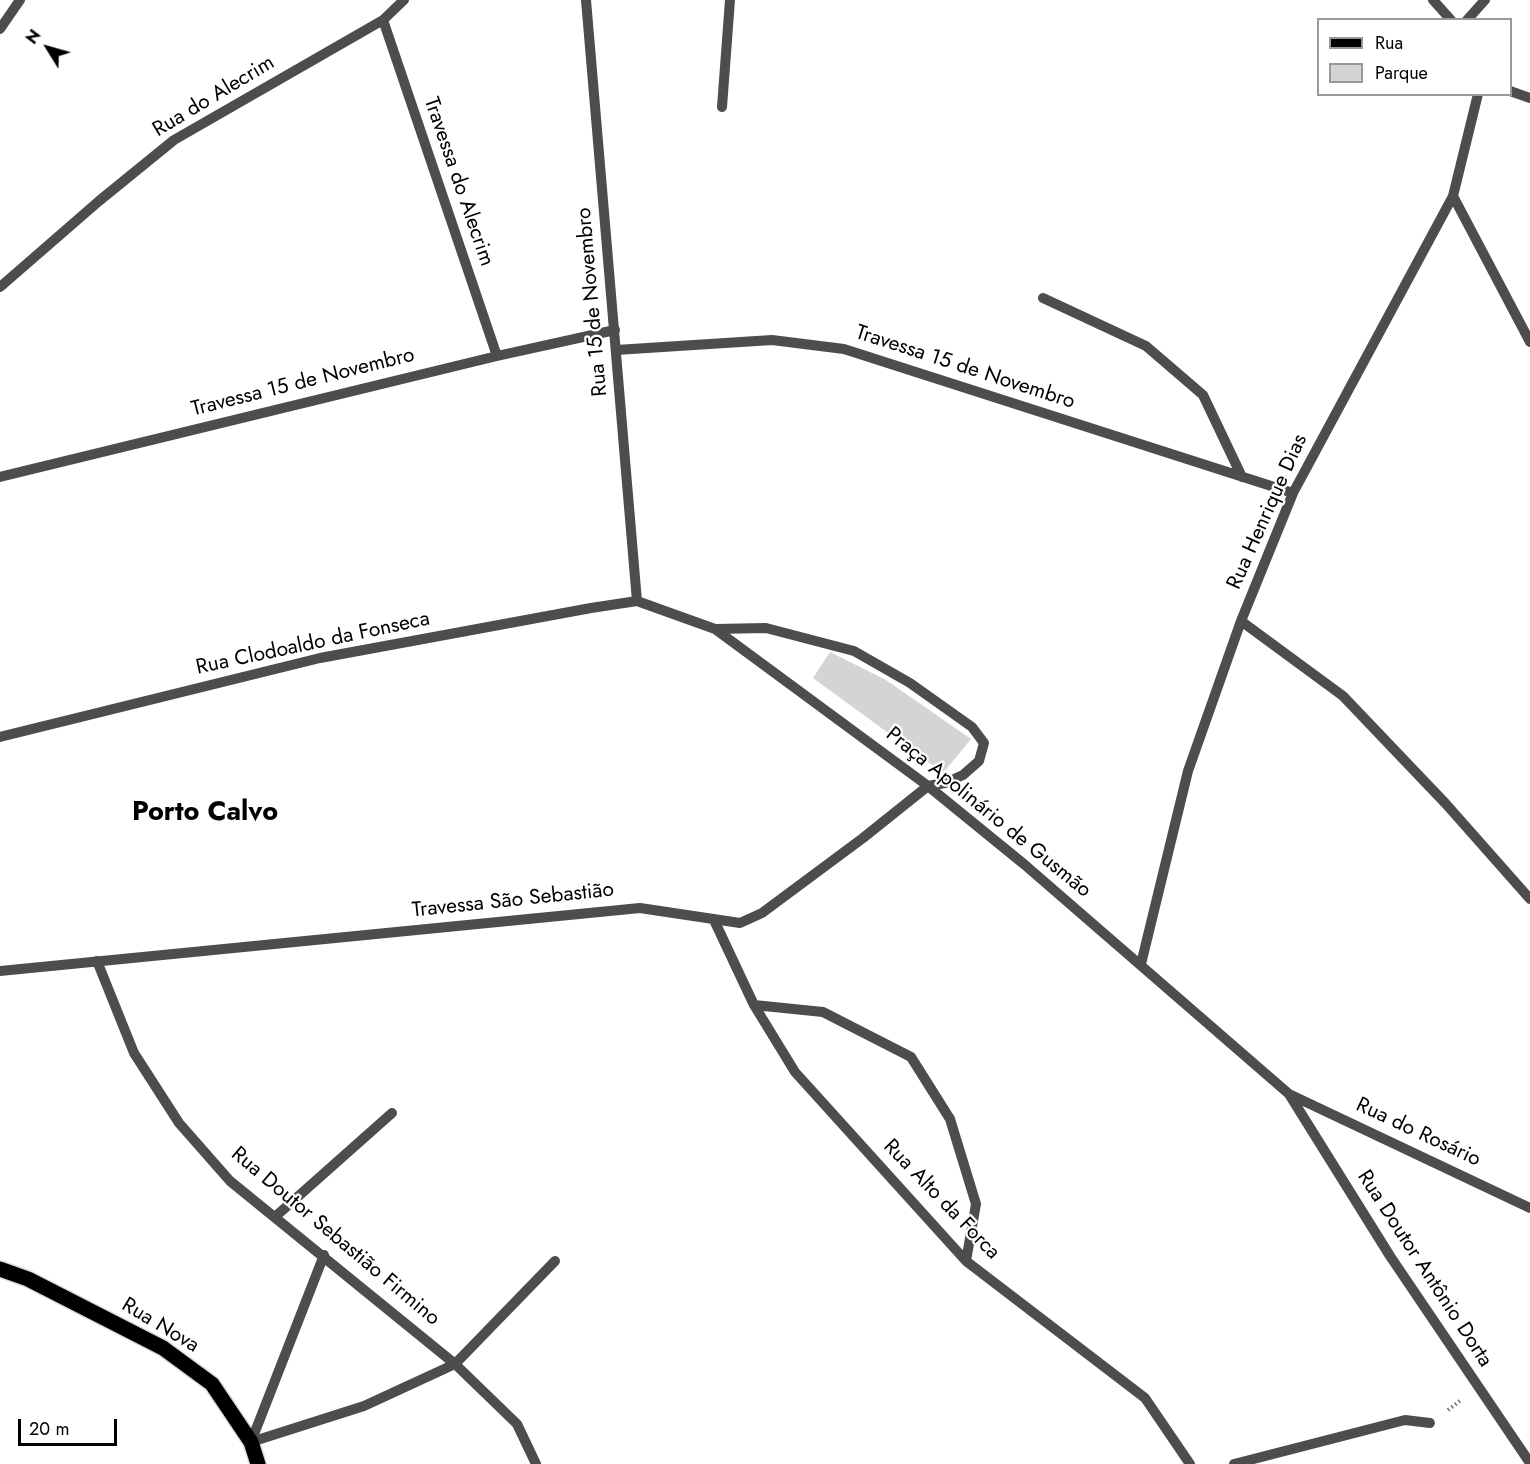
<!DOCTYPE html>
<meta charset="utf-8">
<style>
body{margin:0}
#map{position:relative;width:1530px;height:1464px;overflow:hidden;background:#fff;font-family:Jost,sans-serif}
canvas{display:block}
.legend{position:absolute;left:1317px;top:18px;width:195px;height:78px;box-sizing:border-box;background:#fff;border:2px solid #999;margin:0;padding:8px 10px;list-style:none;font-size:18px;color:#000}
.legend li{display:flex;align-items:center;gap:12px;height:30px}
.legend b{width:30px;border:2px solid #999}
.north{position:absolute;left:18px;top:18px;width:60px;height:60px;-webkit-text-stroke:4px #fff;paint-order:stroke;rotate:307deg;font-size:16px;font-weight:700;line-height:24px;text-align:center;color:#000}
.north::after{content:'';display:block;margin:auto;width:21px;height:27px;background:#000;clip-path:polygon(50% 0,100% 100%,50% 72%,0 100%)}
.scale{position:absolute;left:18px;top:1419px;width:99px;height:27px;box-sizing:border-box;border:3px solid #000;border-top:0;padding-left:8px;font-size:18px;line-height:21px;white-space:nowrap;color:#000;-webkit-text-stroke:4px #fff;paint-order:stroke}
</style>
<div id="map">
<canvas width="1530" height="1464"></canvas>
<ul class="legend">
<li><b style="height:8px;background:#000"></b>Rua</li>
<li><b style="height:16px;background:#d4d4d4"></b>Parque</li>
</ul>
<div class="north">N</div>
<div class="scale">20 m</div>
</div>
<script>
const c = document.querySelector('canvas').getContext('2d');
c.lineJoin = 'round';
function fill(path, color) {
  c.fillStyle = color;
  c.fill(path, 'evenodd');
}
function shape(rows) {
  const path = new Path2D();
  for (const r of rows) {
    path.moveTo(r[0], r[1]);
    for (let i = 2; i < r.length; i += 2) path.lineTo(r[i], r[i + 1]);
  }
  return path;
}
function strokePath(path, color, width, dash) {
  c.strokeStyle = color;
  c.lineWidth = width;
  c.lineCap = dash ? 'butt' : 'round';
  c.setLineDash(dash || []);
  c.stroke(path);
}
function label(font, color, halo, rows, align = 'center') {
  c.font = font + ' Jost,sans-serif';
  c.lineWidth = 4.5;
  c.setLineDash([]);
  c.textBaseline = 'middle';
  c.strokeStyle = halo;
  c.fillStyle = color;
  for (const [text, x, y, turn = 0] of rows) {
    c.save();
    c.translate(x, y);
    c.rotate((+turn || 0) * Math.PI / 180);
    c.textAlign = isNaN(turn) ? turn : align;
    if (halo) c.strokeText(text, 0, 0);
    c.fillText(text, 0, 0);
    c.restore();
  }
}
fill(shape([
 [830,652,886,680,971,739,943,773,813,678]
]), '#d4d4d4');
const major = shape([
 [0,1269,28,1279,163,1348,212,1384,251,1442,258,1464]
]);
strokePath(major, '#dbdbdb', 18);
strokePath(shape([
 [1448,1410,1461,1400]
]), '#6f6f6f', 4, [1.5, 3]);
strokePath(shape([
 [586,0,637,601],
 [1433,0,1451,20],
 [383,20,497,356],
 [1467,20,1485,0],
 [0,29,20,0],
 [1510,91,1530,98],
 [722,107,730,0],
 [1453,196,1530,342],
 [0,287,99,201,174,140,383,20,404,0],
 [1043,298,1146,346,1203,395,1242,477],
 [616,350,772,340,844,349,1293,493],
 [0,477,497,356,615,330],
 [1241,621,1343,696,1446,804,1530,899],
 [0,737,320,658,591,608,637,601,715,629,928,786,1025,865,1289,1094,1530,1208],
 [714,920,754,1005,795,1072,966,1261,1145,1398,1190,1464],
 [97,961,134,1053,179,1123,230,1181,455,1364,517,1424,536,1464],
 [1141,964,1188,771,1241,621,1293,493,1453,196,1478,94],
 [0,971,640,908,740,923,762,913,863,838,928,786,945,783,963,775,979,761,984,743,972,727,910,683,854,651,766,628,715,629],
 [754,1005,823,1012,911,1057,950,1119,976,1204,966,1261],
 [1289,1094,1390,1256,1530,1463],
 [276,1216,392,1113],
 [251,1442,364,1406,455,1364,555,1261],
 [251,1442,324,1255],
 [1234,1464,1405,1420,1430,1423]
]), '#4d4d4d', 10);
strokePath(major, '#000', 15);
label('21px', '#000', '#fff', [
 ["Rua do Alecrim",214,97,-31],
 ["Travessa do Alecrim",458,182,71],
 ["Rua 15 de Novembro",593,302,-95],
 ["Travessa 15 de Novembro",965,368,18],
 ["Travessa 15 de Novembro",303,383,-14],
 ["Rua Henrique Dias",1268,512,-66],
 ["Rua Clodoaldo da Fonseca",313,644,-12],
 ["Praça Apolinário de Gusmão",988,813,39],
 ["Travessa São Sebastião",513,901,-6],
 ["Rua do Rosário",1418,1133,25],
 ["Rua Alto da Forca",941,1200,46],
 ["Rua Doutor Sebastião Firmino",335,1237,40],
 ["Rua Doutor Antônio Dorta",1424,1269,57],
 ["Rua Nova",160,1326,31]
]);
label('bold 27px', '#000', '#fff', [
 ["Porto Calvo",205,813]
]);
</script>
